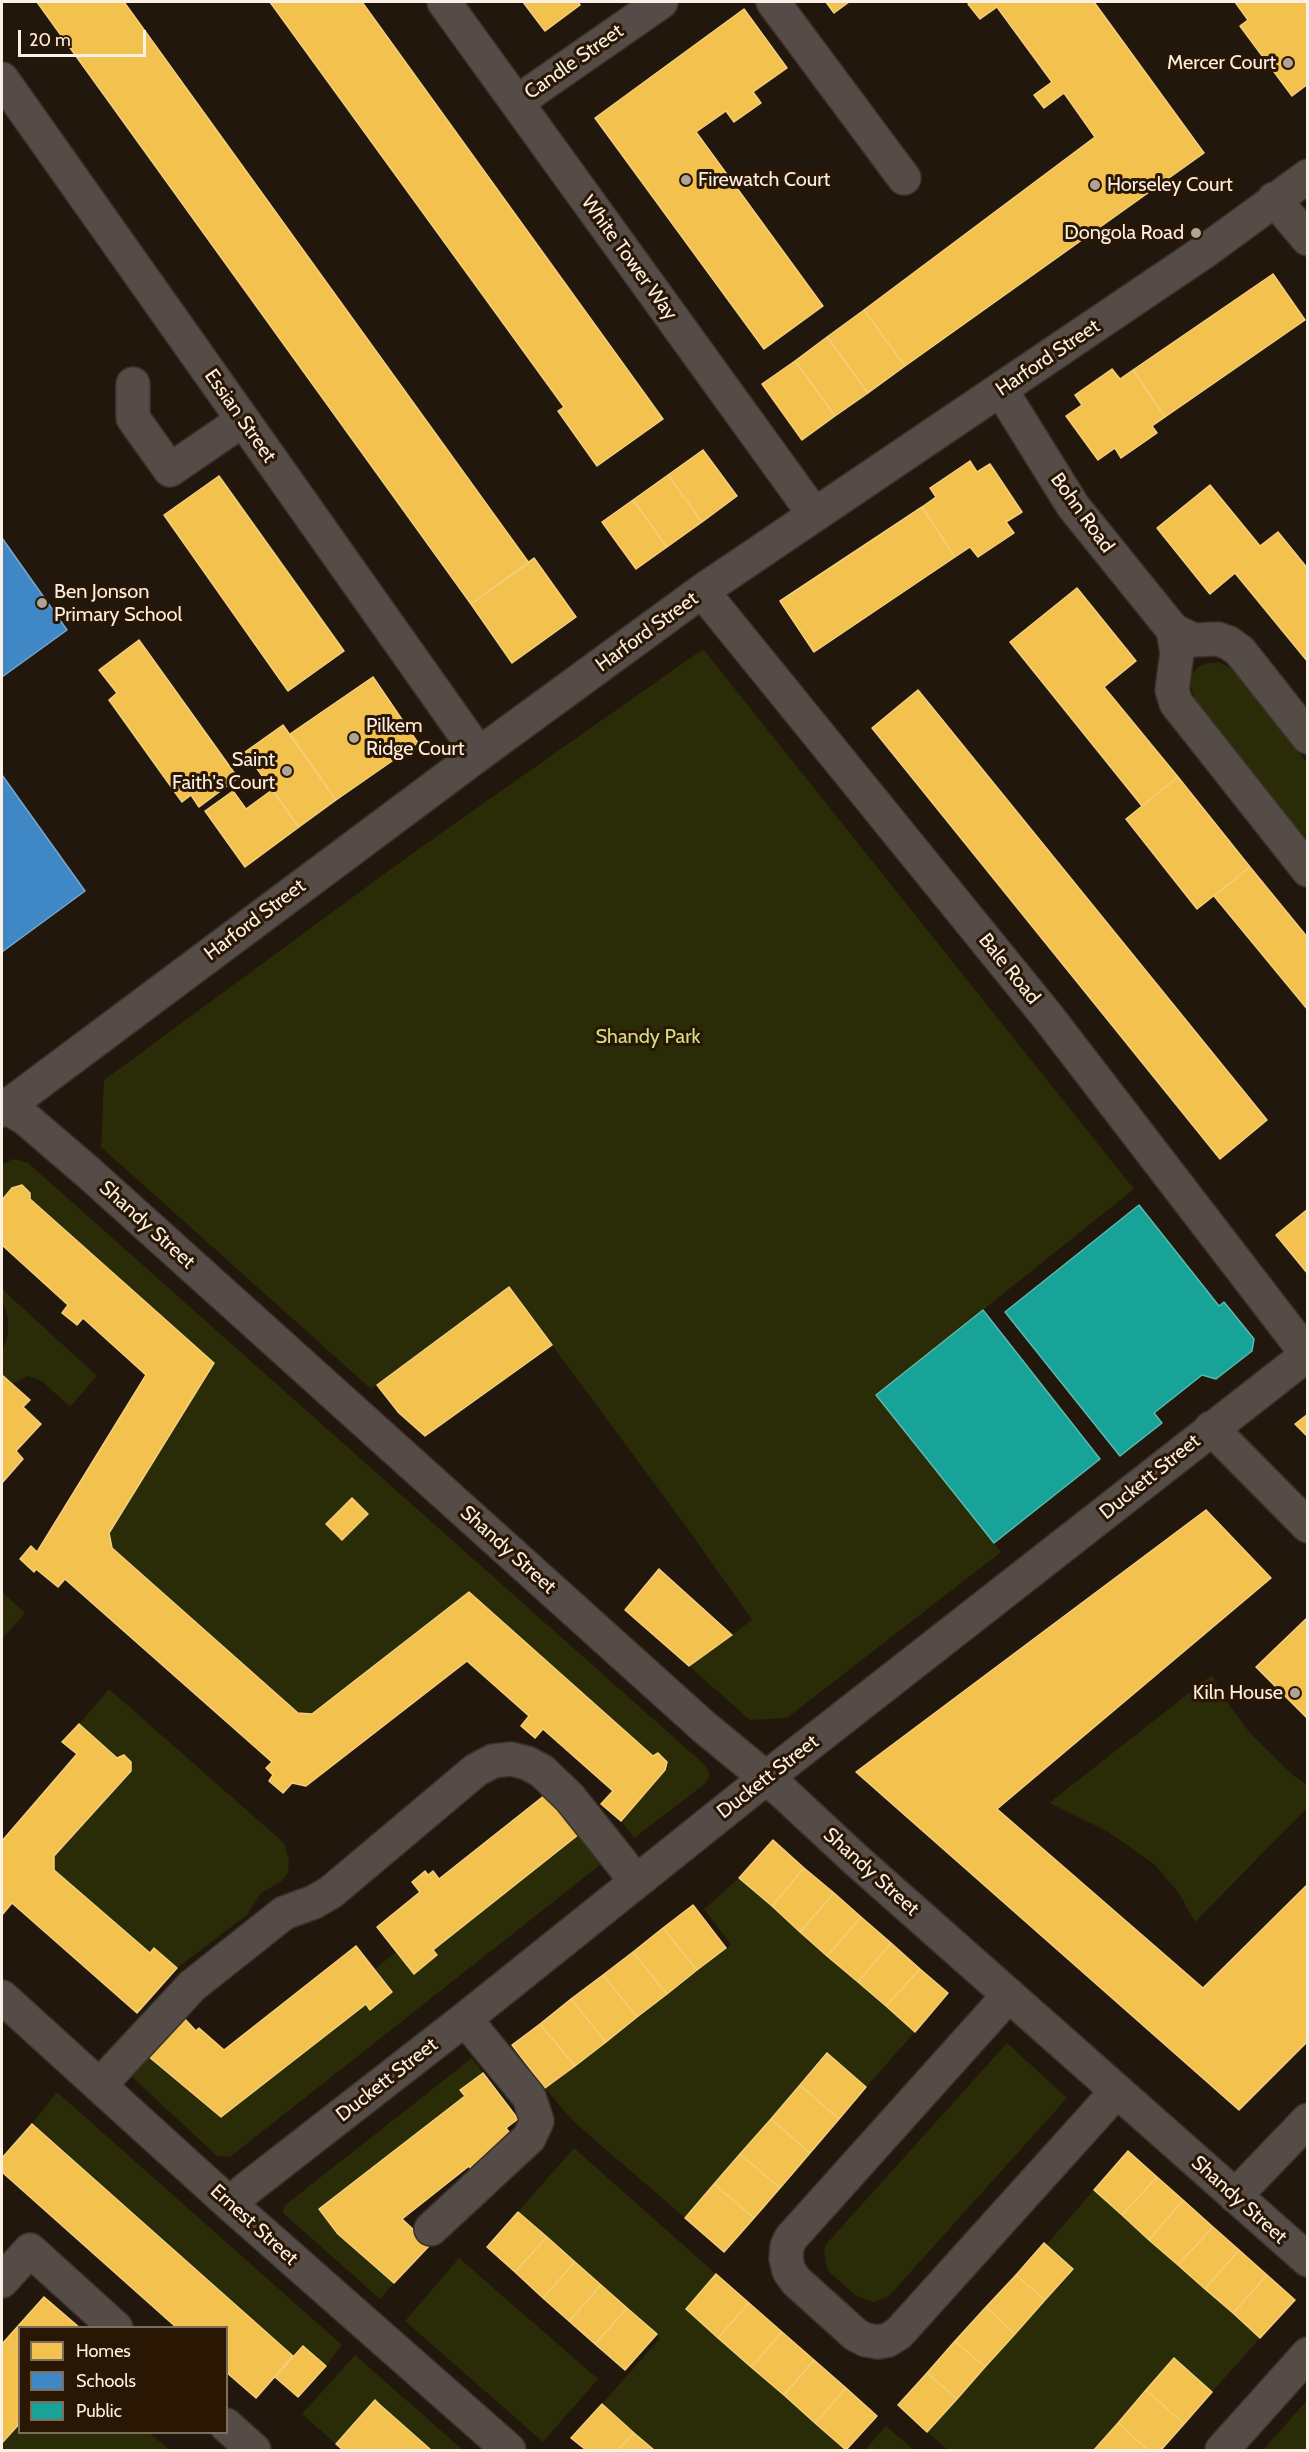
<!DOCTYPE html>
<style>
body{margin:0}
#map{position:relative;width:1309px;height:2452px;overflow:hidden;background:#21170c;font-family:Cabin,sans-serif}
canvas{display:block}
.frame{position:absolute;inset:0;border:3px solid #fcefe3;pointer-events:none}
.legend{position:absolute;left:18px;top:2326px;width:210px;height:108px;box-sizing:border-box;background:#291704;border:2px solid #7d6d5d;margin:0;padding:8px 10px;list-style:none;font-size:18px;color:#fcefe3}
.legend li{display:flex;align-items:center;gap:12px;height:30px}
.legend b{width:30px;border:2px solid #7d6d5d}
.scale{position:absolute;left:18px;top:30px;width:128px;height:27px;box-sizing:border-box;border:3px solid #fcefe3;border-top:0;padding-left:8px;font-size:18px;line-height:21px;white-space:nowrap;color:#fcefe3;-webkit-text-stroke:4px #291704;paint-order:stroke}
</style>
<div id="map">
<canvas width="1309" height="2452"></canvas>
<div class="frame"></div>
<ul class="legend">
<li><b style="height:16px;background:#f2c14e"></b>Homes</li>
<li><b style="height:16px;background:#3f88c5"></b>Schools</li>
<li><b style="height:16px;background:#17a398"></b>Public</li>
</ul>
<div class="scale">20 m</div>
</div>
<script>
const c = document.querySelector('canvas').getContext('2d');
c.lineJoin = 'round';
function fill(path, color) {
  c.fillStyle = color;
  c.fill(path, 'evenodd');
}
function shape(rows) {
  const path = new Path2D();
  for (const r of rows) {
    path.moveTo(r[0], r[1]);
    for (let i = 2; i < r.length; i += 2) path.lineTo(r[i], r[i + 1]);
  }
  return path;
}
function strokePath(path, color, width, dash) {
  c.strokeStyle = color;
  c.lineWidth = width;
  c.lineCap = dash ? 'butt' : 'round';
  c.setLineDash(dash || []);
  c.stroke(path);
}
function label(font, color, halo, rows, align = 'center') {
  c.font = font + ' Cabin,sans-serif';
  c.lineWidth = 6;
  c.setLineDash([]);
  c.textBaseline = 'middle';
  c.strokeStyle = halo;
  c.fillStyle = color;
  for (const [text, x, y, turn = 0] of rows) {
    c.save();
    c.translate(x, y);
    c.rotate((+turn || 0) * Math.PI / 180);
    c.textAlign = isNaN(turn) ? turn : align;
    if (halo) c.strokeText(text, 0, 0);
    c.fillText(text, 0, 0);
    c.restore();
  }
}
fill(shape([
 [703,649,1134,1189,877,1395,1001,1552,787,1718,750,1720,689,1666,752,1620,688,1529,509,1287,371,1389,101,1147,104,1080,410,855],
 [1219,662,1235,671,1307,763,1307,843,1196,701,1189,682,1192,674,1198,667,1208,663],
 [13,1159,27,1162,706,1766,710,1775,706,1783,634,1838,621,1821,664,1770,667,1762,658,1753,653,1756,469,1592,312,1714,298,1713,112,1548,109,1533,214,1363,30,1199,30,1193,22,1185,12,1188,2,1200,2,1165],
 [3,1290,97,1376,70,1407,43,1382,35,1378,28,1376,12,1384,2,1375,2,1351,8,1335,8,1318,2,1298],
 [2,1592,25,1613,2,1639],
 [1212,1675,1224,1698,1250,1733,1294,1776,1307,1785,1307,1808,1195,1922,1178,1892,1154,1864,1107,1831,1049,1803],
 [109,1689,284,1843,289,1860,288,1873,282,1881,261,1893,247,1915,177,1968,154,1948,150,1953,54,1870,54,1856,131,1771,131,1762,124,1755,117,1758,79,1724],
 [578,1835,600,1865,230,2157,217,2156,130,2075,148,2056,221,2117,366,2004,370,2010,392,1992,375,1969,396,1952,414,1973,437,1956,433,1950],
 [739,1878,915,2032,866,2087,827,2054,685,2218,573,2121,545,2088,731,1945,704,1909],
 [1007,2043,1067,2098,889,2296,874,2302,858,2297,829,2272,826,2265,824,2250,828,2242],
 [472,2058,483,2073,461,2089,465,2096,319,2209,338,2234,394,2283,380,2299,283,2213,284,2206],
 [57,2092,342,2345,326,2366,303,2346,293,2356,32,2124],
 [574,2148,716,2274,686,2309,846,2450,654,2450,602,2404,660,2338,518,2212],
 [1094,2190,1260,2338,1212,2392,1174,2358,1094,2450,948,2450,927,2432,1073,2270,1046,2245],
 [459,2258,598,2379,543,2442,405,2321],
 [355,2355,463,2450,431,2450,375,2400,336,2444,302,2414],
 [1307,2400,1307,2450,1263,2450],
 [19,2423,20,2432,149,2433,170,2450,2,2450,2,2443],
 [886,2426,913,2449,915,2450,865,2450]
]), '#292c06');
const homes = shape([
 [37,2,124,2,529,563,471,604,37,2],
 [270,2,362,2,663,419,597,466,558,411,564,407,270,2],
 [523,2,578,2,580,5,545,31,523,2],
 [826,2,849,2,834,13,826,2],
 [971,2,1094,2,1204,153,905,366,864,310,1095,137,1064,93,1044,108,1034,95,1052,82,997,7,980,19,968,4,971,2],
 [1235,2,1308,2,1308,84,1292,96,1240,26,1248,20,1235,2],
 [744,9,787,68,753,92,761,103,734,122,726,111,696,132,823,306,764,349,595,118,744,9],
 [1273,274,1305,320,1165,417,1133,370,1273,274],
 [864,310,905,366,868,393,827,337,864,310],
 [827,337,868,393,835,416,795,361,827,337],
 [795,361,835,416,802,440,762,384,795,361],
 [1112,369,1120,379,1133,370,1165,417,1152,426,1157,433,1121,458,1115,448,1098,460,1066,416,1082,405,1075,395,1112,369],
 [703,450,737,496,702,522,668,475,703,450],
 [970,461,977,472,990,464,1022,512,1006,522,1014,533,978,557,970,547,955,557,922,507,936,497,930,488,970,461],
 [668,475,702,522,667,547,633,500,668,475],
 [219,476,344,651,288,691,164,515,219,476],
 [1210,485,1260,546,1278,532,1308,569,1308,662,1235,573,1210,594,1157,528,1210,485],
 [633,500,667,547,636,569,602,522,633,500],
 [922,507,955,557,814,652,780,601,922,507],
 [534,558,576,617,512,663,471,604,534,558],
 [1077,588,1136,661,1104,687,1178,777,1142,806,1010,642,1077,588],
 [139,640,238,778,199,807,191,795,182,802,109,700,117,693,99,670,139,640],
 [373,677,418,743,336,800,290,734,373,677],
 [918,690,1267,1120,1220,1159,872,728,918,690],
 [283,725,336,800,299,827,245,752,283,725],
 [1178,777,1250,867,1197,909,1126,819,1178,777],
 [272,790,299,827,245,867,205,811,233,791,246,809,272,790],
 [1250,867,1308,938,1308,1010,1214,896,1250,867],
 [22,1185,30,1193,30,1199,214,1363,109,1533,112,1548,298,1713,312,1714,469,1592,653,1756,658,1753,667,1762,665,1770,621,1821,601,1804,613,1791,543,1729,535,1738,521,1726,529,1716,467,1661,306,1786,292,1783,283,1793,269,1781,273,1775,266,1768,272,1762,65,1579,58,1587,36,1569,34,1572,20,1559,31,1546,37,1552,146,1375,83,1318,77,1325,62,1313,68,1305,2,1245,2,1200,12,1188,22,1185],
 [1308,1209,1308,1274,1276,1235,1308,1209],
 [509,1287,552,1345,425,1436,399,1413,377,1385,509,1287],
 [2,1375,30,1400,23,1407,41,1424,16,1451,23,1459,2,1483,2,1375],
 [1308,1414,1308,1437,1295,1424,1308,1414],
 [352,1498,368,1514,342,1540,326,1524,352,1498],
 [1206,1510,1271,1578,997,1809,1203,1988,1308,1884,1308,2041,1239,2110,856,1772,1206,1510],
 [659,1569,732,1635,689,1666,625,1610,659,1569],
 [1308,1617,1308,1719,1256,1667,1308,1617],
 [79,1724,117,1758,124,1755,131,1762,131,1771,54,1856,54,1870,150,1953,154,1948,177,1968,137,2013,12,1903,2,1915,2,1841,77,1754,62,1742,79,1724],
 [545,1795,578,1835,433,1950,437,1955,414,1974,377,1927,420,1892,412,1882,425,1871,428,1875,433,1871,439,1879,545,1795],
 [773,1840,804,1868,772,1906,739,1878,773,1840],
 [804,1868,834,1893,800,1932,772,1906,804,1868],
 [834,1893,861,1917,827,1956,800,1932,834,1893],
 [693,1905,726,1948,697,1970,663,1928,693,1905],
 [861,1917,891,1943,858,1982,827,1956,861,1917],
 [663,1928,697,1970,667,1994,633,1952,663,1928],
 [891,1943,920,1969,886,2006,858,1982,891,1943],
 [356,1946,392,1992,370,2010,366,2004,221,2117,148,2056,183,2017,196,2031,199,2028,224,2050,356,1946],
 [633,1952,667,1994,637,2017,603,1975,633,1952],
 [920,1969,948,1993,915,2032,886,2006,920,1969],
 [603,1975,637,2017,606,2042,571,1999,603,1975],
 [571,1999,606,2042,575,2066,540,2024,571,1999],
 [540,2024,575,2066,545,2088,512,2045,540,2024],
 [827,2053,866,2087,839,2119,800,2085,827,2053],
 [483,2073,518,2119,506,2128,512,2136,483,2156,486,2160,472,2171,469,2166,402,2219,430,2245,394,2283,338,2234,319,2209,465,2096,460,2090,483,2073],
 [800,2085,839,2119,810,2153,771,2119,800,2085],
 [771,2119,810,2153,780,2188,740,2154,771,2119],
 [32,2124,293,2356,256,2398,226,2372,226,2328,177,2328,2,2172,2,2158,32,2124],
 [1128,2151,1157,2177,1122,2215,1094,2190,1128,2151],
 [740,2154,780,2188,754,2218,714,2184,740,2154],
 [1157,2177,1183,2200,1149,2240,1122,2215,1157,2177],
 [714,2184,754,2218,724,2252,685,2218,714,2184],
 [1183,2200,1213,2227,1178,2265,1149,2240,1183,2200],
 [518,2212,547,2237,515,2272,487,2247,518,2212],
 [1213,2227,1239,2250,1205,2289,1178,2265,1213,2227],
 [547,2237,575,2262,543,2298,515,2272,547,2237],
 [1044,2243,1073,2269,1045,2300,1016,2275,1044,2243],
 [1239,2250,1267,2275,1233,2313,1205,2289,1239,2250],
 [575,2262,601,2285,569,2321,543,2298,575,2262],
 [716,2274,749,2303,718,2338,686,2309,716,2274],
 [1016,2275,1045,2300,1015,2334,986,2307,1016,2275],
 [1267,2275,1295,2300,1260,2338,1233,2313,1267,2275],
 [601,2285,627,2308,595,2344,569,2321,601,2285],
 [44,2297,80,2328,20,2328,20,2423,2,2443,2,2344,44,2297],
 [749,2303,782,2332,751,2367,718,2338,749,2303],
 [986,2307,1015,2334,985,2367,955,2341,986,2307],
 [627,2308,657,2334,625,2370,595,2344,627,2308],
 [782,2332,814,2360,784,2395,751,2367,782,2332],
 [955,2341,985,2367,957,2399,927,2373,955,2341],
 [303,2346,326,2366,298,2397,275,2377,303,2346],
 [1174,2358,1212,2392,1184,2424,1146,2390,1174,2358],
 [814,2360,846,2388,815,2423,784,2395,814,2360],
 [927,2373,957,2399,927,2432,898,2405,927,2373],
 [846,2388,877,2416,846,2450,815,2423,846,2388],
 [1146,2390,1184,2424,1161,2450,1148,2450,1118,2423,1146,2390],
 [375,2400,379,2404,431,2450,343,2450,336,2444,375,2400],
 [602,2404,634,2433,618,2450,586,2450,571,2438,602,2404],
 [1118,2423,1148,2450,1094,2450,1118,2423],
 [634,2433,654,2450,618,2450,634,2433]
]);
fill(homes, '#f2c14e');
strokePath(homes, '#f5cf7b', 1.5);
const schools = shape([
 [2,538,67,630,2,677,2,538],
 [2,775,85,891,2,952,2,775]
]);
fill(schools, '#3f88c5');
strokePath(schools, '#78a7ce', 1.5);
const public = shape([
 [1139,1205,1219,1306,1224,1302,1254,1339,1252,1351,1216,1379,1202,1375,1154,1413,1162,1423,1120,1456,1005,1312,1139,1205],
 [983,1310,1100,1459,994,1543,876,1395,983,1310]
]);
fill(public, '#17a398');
strokePath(public, '#5cbaae', 1.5);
const minor = shape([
 [444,2,814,514],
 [773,2,904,178],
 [2,79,479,754],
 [517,102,661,2],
 [1274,199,1308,239],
 [133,384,133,418,170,470,243,420],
 [1001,390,1073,506,1173,630,1193,640,1218,639,1229,643,1240,651,1308,737],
 [702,591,1048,1017,1307,1354],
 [1173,630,1177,653,1172,690,1176,703,1308,870],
 [2,1104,26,1119,89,1173,704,1727,783,1792,855,1859,1308,2260],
 [2,1110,479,754,702,591,1208,249,1308,176],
 [1211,1428,1308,1526],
 [1009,1995,791,2238,787,2246,786,2259,789,2271,796,2281,856,2335,866,2340,878,2342,888,2340,899,2333,1117,2091],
 [2,1997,231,2205,509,2450],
 [100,2085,192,1986,284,1913,314,1902,331,1892,476,1770,493,1761,511,1759,527,1763,542,1771,570,1798,636,1881],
 [1235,2196,1308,2120],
 [231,2205,244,2191,465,2019,766,1778,1308,1354],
 [431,2229,529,2138,537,2121,529,2097,465,2019],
 [2,2281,30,2250,116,2328],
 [226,2425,254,2450],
 [1222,2450,1308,2354]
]);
strokePath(minor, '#3a3128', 36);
strokePath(minor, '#554b47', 33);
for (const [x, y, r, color] of [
 [1288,63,6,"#afa398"],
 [686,180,6,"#afa398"],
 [1095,185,6,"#afa398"],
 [1196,233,6,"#afa398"],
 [42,603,6,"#afa398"],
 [354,738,6,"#afa398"],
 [287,771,6,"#afa398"],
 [1295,1693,6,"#afa398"]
]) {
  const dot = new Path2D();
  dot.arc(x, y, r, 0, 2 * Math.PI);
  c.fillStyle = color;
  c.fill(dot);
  strokePath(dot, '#291704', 2);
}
label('20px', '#fcefe3', '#291704', [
 ["Candle Street",574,62,-35],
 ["White Tower Way",629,258,54],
 ["Harford Street",1048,358,-34],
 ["Essian Street",240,416,55],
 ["Bohn Road",1082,513,54],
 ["Harford Street",647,632,-36],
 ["Harford Street",255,920,-37],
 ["Bale Road",1009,969,51],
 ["Shandy Street",147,1225,42],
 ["Duckett Street",1150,1477,-39],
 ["Shandy Street",508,1550,42],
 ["Duckett Street",768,1777,-38],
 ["Shandy Street",871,1872,42],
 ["Duckett Street",387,2080,-38],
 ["Shandy Street",1239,2200,42],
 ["Ernest Street",254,2225,42]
]);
label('20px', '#fcefe3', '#291704', [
 ["Mercer Court",1276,63],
 ["Firewatch Court",698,180,"left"],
 ["Horseley Court",1107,185,"left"],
 ["Dongola Road",1184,233],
 ["Ben Jonson",54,592,"left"],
 ["Primary School",54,615,"left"],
 ["Pilkem",366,726,"left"],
 ["Ridge Court",366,749,"left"],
 ["Saint",275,760],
 ["Faith's Court",275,783],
 ["Kiln House",1283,1693]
], 'right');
label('20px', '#d1e087', '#291704', [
 ["Shandy Park",648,1037]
]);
</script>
